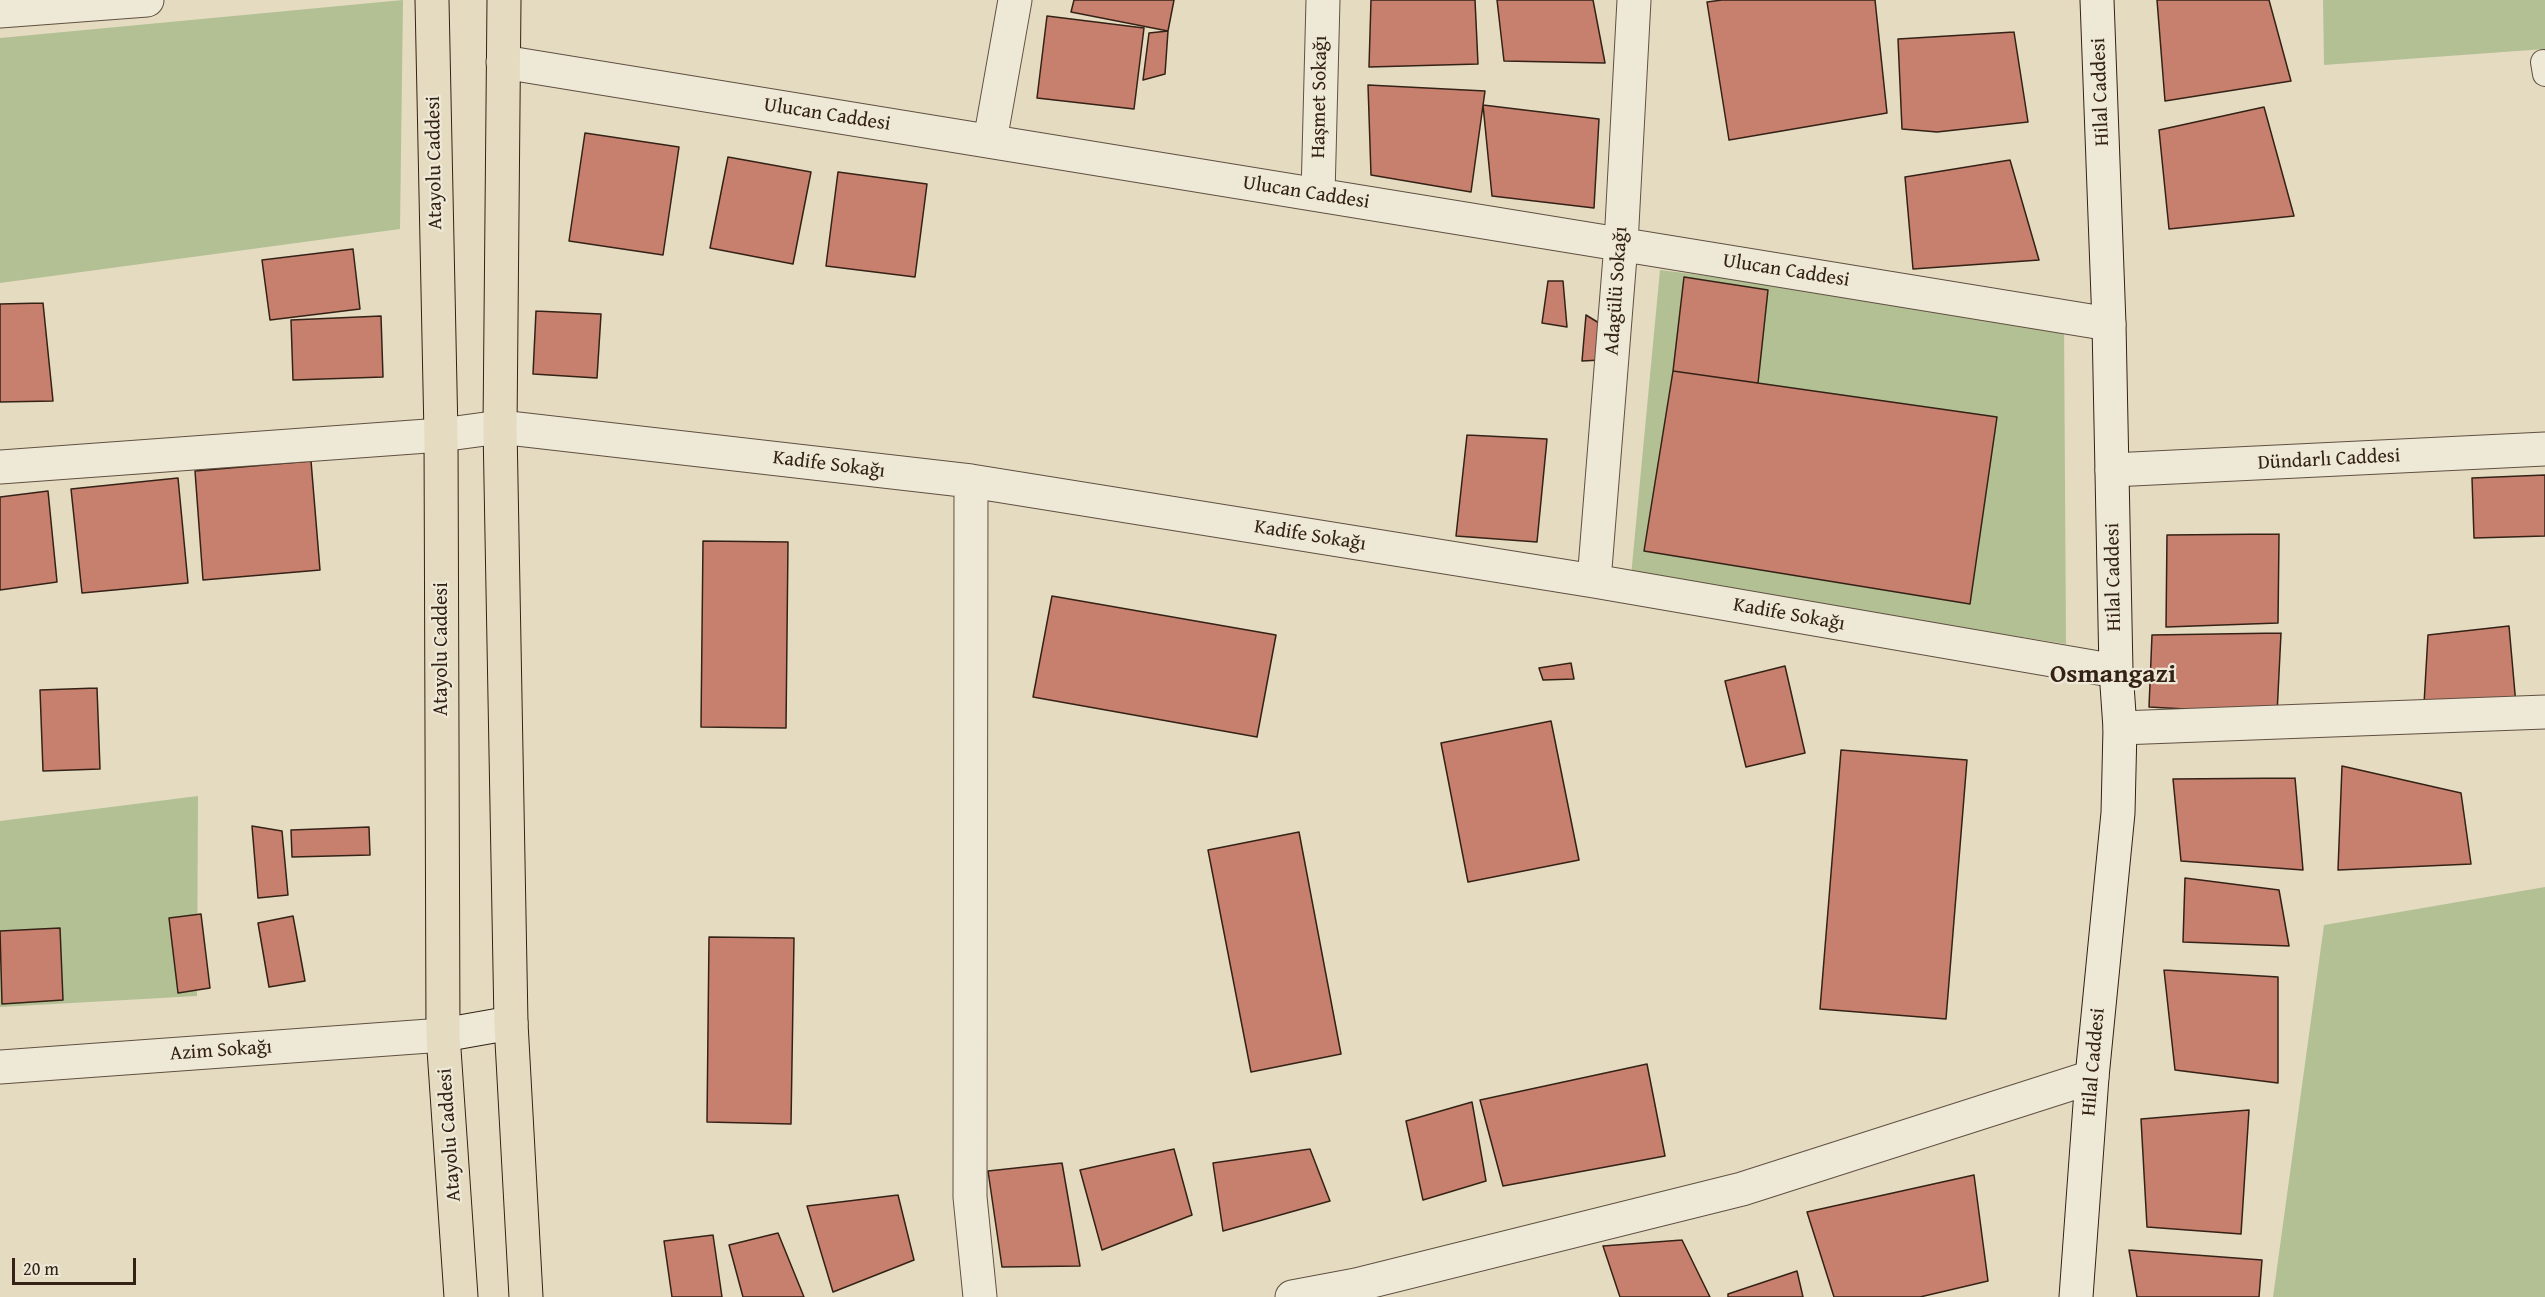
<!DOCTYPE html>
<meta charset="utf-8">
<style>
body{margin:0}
#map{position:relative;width:2545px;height:1297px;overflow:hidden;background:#e5dbc1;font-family:"Gentium Book Plus",serif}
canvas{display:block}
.scale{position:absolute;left:12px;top:1258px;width:124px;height:27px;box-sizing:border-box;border:3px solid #342216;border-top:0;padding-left:8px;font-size:18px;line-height:21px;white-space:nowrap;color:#342216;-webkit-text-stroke:4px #eee8d7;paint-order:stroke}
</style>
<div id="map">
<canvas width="2545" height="1297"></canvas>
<div class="scale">20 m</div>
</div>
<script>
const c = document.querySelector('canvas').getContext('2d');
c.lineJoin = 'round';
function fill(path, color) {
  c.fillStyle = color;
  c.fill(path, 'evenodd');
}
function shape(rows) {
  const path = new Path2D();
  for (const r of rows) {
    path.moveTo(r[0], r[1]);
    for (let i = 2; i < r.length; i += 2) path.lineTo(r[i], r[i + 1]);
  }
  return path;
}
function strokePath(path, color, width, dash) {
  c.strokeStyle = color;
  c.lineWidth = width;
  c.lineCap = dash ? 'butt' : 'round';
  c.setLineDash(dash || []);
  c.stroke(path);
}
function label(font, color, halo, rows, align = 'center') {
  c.font = font + ' "Gentium Book Plus",serif';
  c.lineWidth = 4.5;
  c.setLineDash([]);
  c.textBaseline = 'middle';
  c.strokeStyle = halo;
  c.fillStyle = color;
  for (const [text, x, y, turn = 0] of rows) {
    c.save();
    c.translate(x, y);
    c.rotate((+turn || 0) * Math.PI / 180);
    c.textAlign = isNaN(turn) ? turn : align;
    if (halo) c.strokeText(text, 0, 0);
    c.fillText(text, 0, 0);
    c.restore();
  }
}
fill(shape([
 [403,0,400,229,0,283,0,38],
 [2323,0,2545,0,2545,49,2324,65],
 [1660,270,2064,320,2066,644,1631,576],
 [198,796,197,996,0,1007,0,821],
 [2545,887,2545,1297,2273,1297,2324,925]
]), '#b3c094');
const building = shape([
 [1074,0,1174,0,1168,31,1071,12,1074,0],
 [1371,0,1475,0,1478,64,1369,67,1371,0],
 [1497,0,1593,0,1605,63,1504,61,1497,0],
 [1722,0,1875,0,1887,113,1729,140,1707,2,1722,0],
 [2157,0,2269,0,2291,81,2165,101,2157,0],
 [1047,16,1144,28,1134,109,1037,98,1047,16],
 [1168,31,1165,74,1143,80,1149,33,1168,31],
 [2014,32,2028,122,1937,132,1902,129,1898,39,2014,32],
 [1368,85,1485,91,1471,192,1371,175,1368,85],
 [1483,105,1599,119,1594,208,1492,196,1483,105],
 [2264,107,2294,216,2169,229,2159,130,2264,107],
 [585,133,679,147,663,255,569,241,585,133],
 [728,157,811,172,793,264,710,248,728,157],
 [2010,160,2039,260,1913,269,1905,177,2010,160],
 [838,172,927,184,915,277,826,266,838,172],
 [353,249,360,309,270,320,262,260,353,249],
 [1684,277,1768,290,1758,383,1673,371,1684,277],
 [1548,281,1563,281,1567,327,1542,323,1548,281],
 [43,303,53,401,0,402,0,304,43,303],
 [536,311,601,314,597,378,533,374,536,311],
 [1586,315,1599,323,1601,360,1582,361,1586,315],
 [381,316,383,377,293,380,291,320,381,316],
 [1673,371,1997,417,1970,604,1644,551,1673,371],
 [1467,435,1547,439,1537,542,1456,536,1467,435],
 [311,461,320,570,203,580,195,471,311,461],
 [2545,475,2545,536,2474,538,2472,478,2545,475],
 [178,478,188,583,82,593,71,489,178,478],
 [48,491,57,582,0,590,0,497,48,491],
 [2279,534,2278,623,2166,627,2167,535,2279,534],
 [703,541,788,542,786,728,701,727,703,541],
 [1052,596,1276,635,1257,737,1033,697,1052,596],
 [2509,626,2516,705,2424,704,2428,635,2509,626],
 [2281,633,2277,714,2149,707,2152,635,2281,633],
 [1571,663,1574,679,1543,680,1539,668,1571,663],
 [1785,666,1805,753,1746,767,1725,681,1785,666],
 [97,688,100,769,43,771,40,690,97,688],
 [1551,721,1579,860,1468,882,1441,743,1551,721],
 [1841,750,1967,760,1946,1019,1820,1009,1841,750],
 [2342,766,2461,793,2471,864,2338,870,2342,766],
 [2295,778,2303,870,2181,861,2173,779,2295,778],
 [252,826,282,831,288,895,258,898,252,826],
 [369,827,370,855,292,857,291,830,369,827],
 [1299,832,1341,1054,1251,1072,1208,850,1299,832],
 [2185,878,2279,890,2289,946,2183,942,2185,878],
 [201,914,210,988,178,993,169,918,201,914],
 [293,916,305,981,269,987,258,923,293,916],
 [60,928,63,1000,2,1004,0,931,60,928],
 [709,937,794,938,791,1124,707,1122,709,937],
 [2164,970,2278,977,2278,1083,2175,1070,2164,970],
 [1647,1064,1665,1156,1503,1186,1480,1100,1647,1064],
 [1472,1102,1486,1181,1423,1200,1406,1121,1472,1102],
 [2249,1110,2241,1234,2147,1227,2141,1119,2249,1110],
 [1174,1149,1192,1215,1102,1250,1080,1170,1174,1149],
 [1310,1149,1330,1201,1223,1231,1213,1163,1310,1149],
 [1062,1163,1080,1266,1002,1267,988,1171,1062,1163],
 [1974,1175,1988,1281,1920,1297,1834,1297,1807,1212,1974,1175],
 [898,1195,914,1260,833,1292,807,1206,898,1195],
 [778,1233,804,1297,743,1297,729,1245,778,1233],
 [713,1235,722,1297,672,1297,664,1241,713,1235],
 [1682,1240,1710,1297,1620,1297,1603,1246,1682,1240],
 [2129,1250,2262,1260,2259,1297,2137,1297,2129,1250],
 [1797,1271,1803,1297,1728,1297,1728,1294,1797,1271]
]);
fill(building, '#c8806e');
strokePath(building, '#342216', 1.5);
const lane = shape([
 [2543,62,2545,74]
]);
const street = shape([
 [0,11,147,0],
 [503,62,2109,324],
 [990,141,1015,0],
 [1318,195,1323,0],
 [0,467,441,435,500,427,971,481,1594,581,2116,671],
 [2112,470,2545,449],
 [971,481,970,1197,980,1297],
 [1594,581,1621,244,1634,0],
 [2120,728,2545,712],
 [0,1067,443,1035],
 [1292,1297,1356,1285,1742,1189,2092,1077]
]);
const secondary = shape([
 [443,1035,511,1023],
 [2076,1297,2092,1077,2118,813,2120,728,2116,671,2109,324,2097,0]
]);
const primary = shape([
 [432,0,441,435,443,1035,461,1297],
 [504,0,500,427,511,1023,526,1297]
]);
strokePath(lane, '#605041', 26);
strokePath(street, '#605041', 35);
strokePath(secondary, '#342216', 35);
strokePath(primary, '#342216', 35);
strokePath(lane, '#eee8d7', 24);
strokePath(street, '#eee8d7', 33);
strokePath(secondary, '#eee8d7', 33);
strokePath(primary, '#e5dbc1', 33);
label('20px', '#342216', '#eee8d7', [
 ["Hilal Caddesi",2101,92,-92],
 ["Haşmet Sokağı",1320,97,-89],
 ["Ulucan Caddesi",827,115,9],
 ["Atayolu Caddesi",435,163,-91],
 ["Ulucan Caddesi",1306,193,9],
 ["Ulucan Caddesi",1786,271,9],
 ["Adagülü Sokağı",1617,291,-86],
 ["Dündarlı Caddesi",2329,460,-3],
 ["Kadife Sokağı",829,465,7],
 ["Kadife Sokağı",1310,536,9],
 ["Hilal Caddesi",2114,577,-91],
 ["Kadife Sokağı",1789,615,10],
 ["Atayolu Caddesi",442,649,-90],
 ["Azim Sokağı",221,1051,-4],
 ["Hilal Caddesi",2094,1062,-85],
 ["Atayolu Caddesi",450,1135,-94]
]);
label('bold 26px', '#342216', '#eee8d7', [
 ["Osmangazi",2113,675]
]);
</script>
